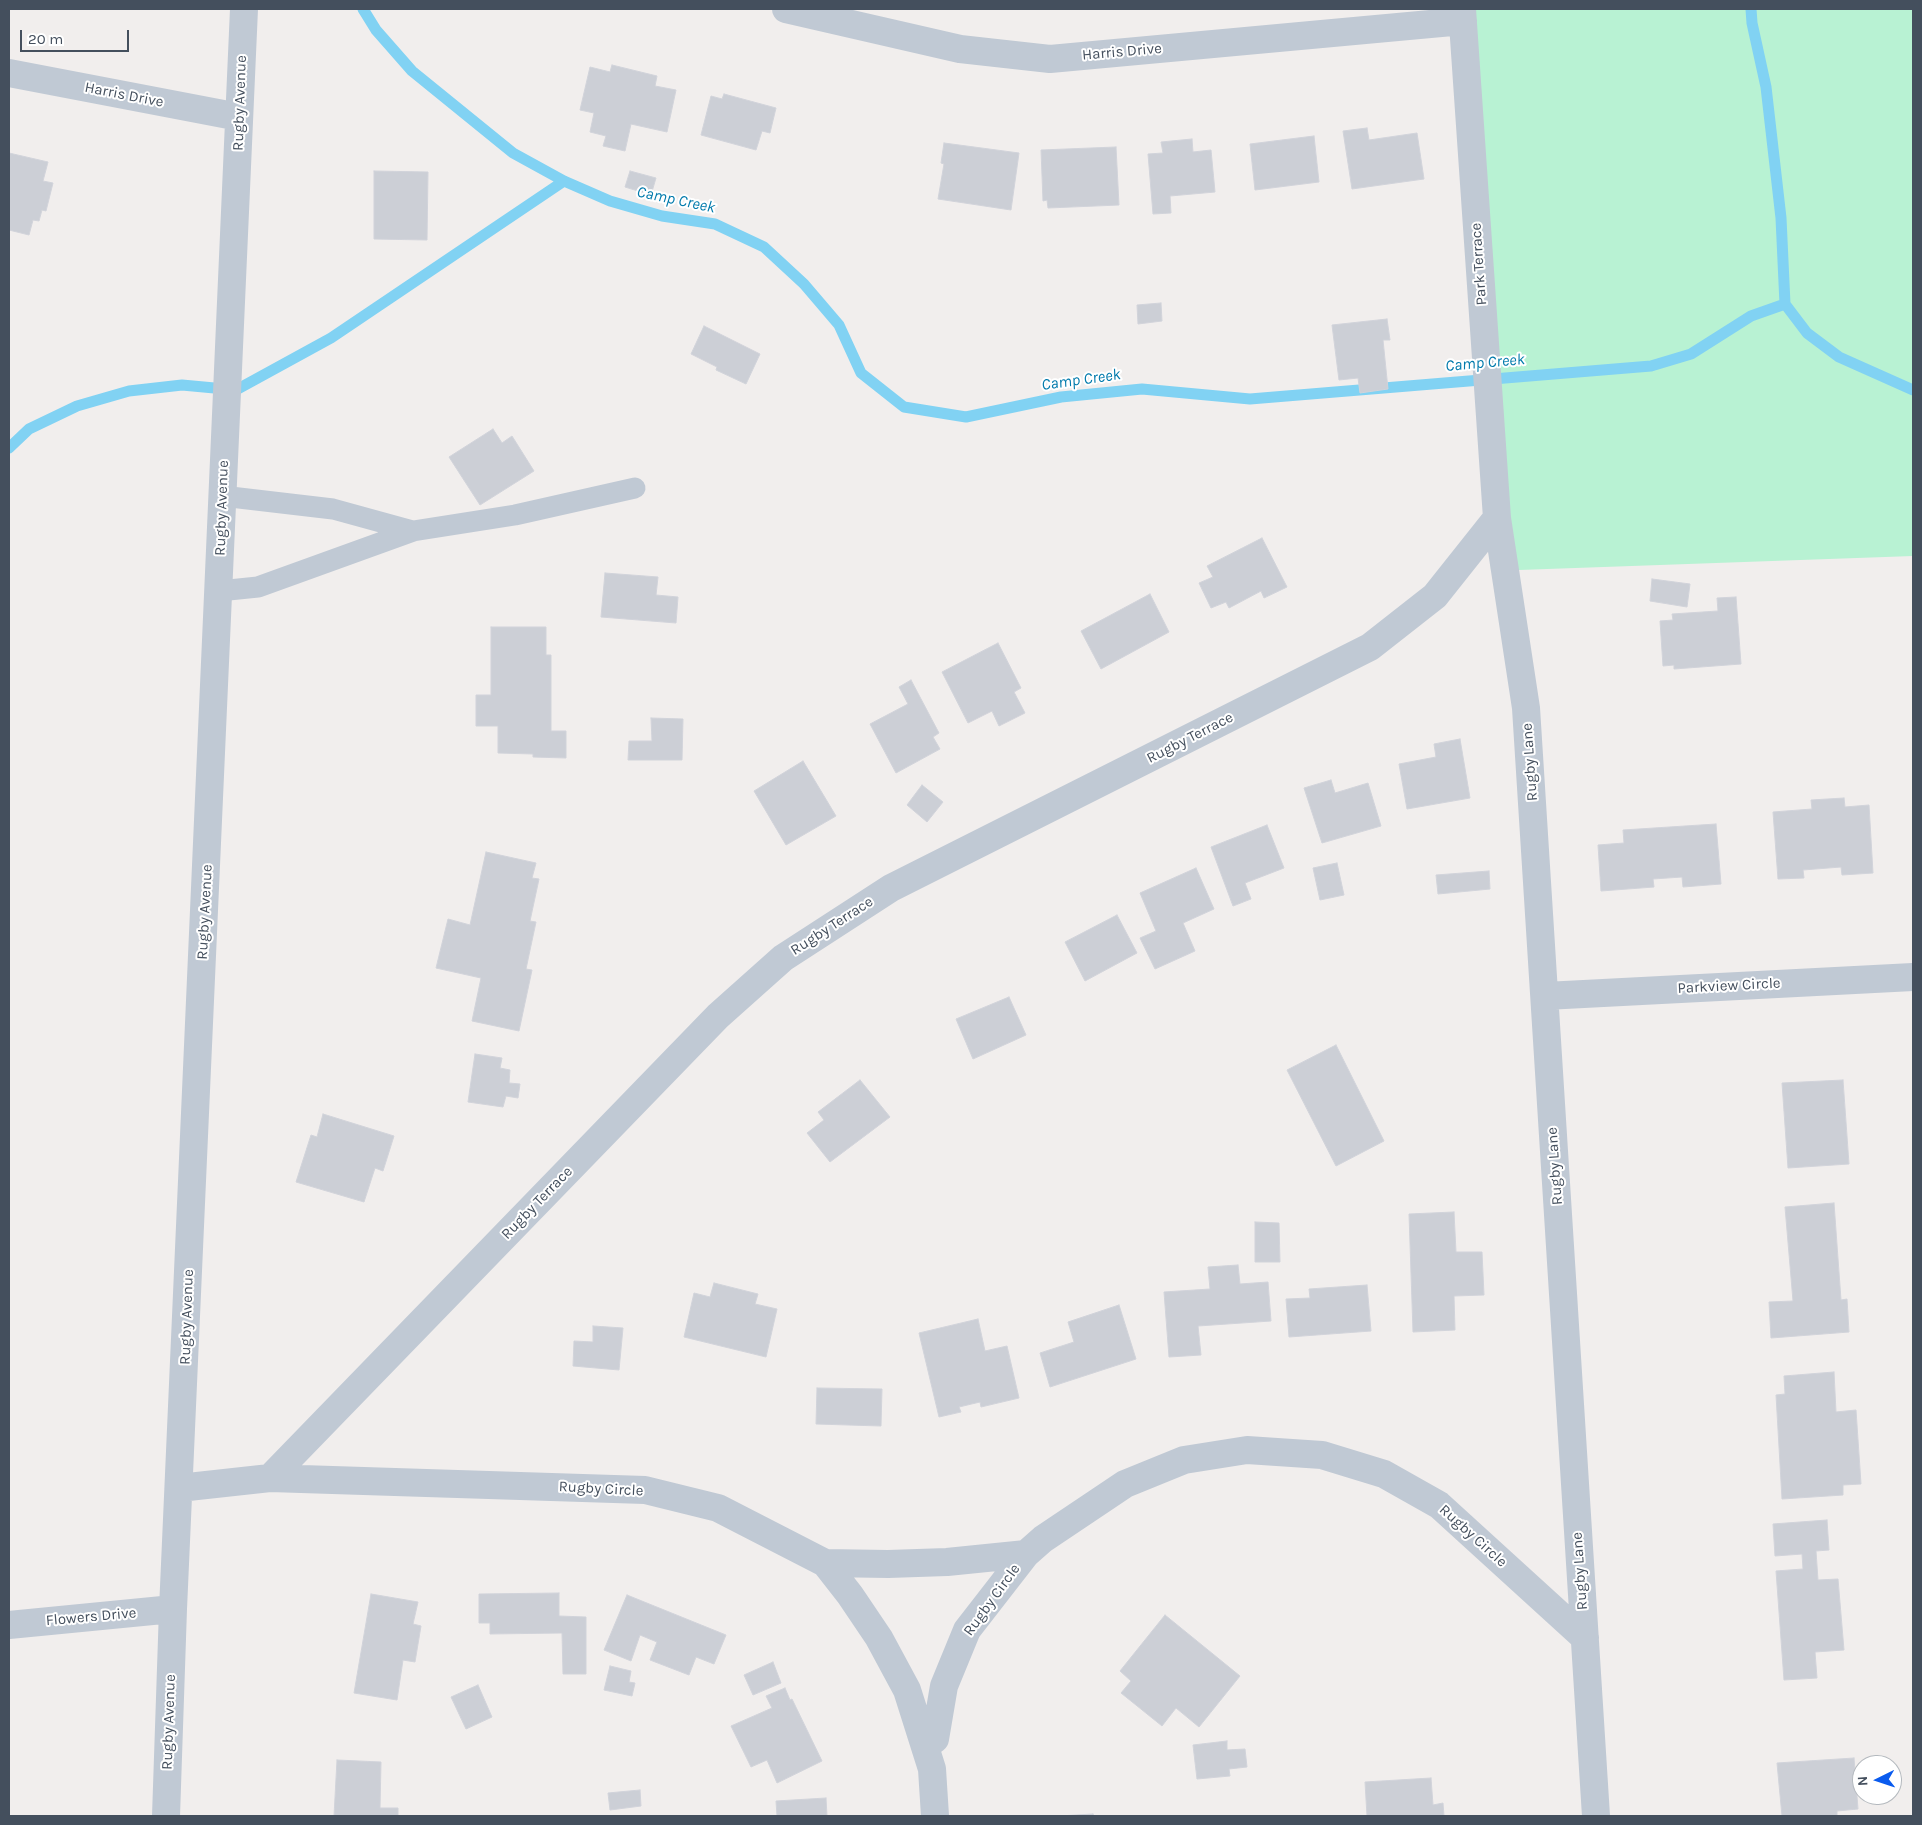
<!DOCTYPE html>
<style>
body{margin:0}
#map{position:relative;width:1922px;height:1825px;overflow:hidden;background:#f1eeed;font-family:Karla,sans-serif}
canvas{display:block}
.frame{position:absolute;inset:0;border:10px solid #444f5d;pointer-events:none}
.north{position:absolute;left:1852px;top:1755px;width:50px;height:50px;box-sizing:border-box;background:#fff;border:1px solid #b4b9be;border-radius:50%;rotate:266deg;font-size:14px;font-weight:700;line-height:20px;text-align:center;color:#444f5d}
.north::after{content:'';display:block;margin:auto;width:18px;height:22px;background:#0a5bee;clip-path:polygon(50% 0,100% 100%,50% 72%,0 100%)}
.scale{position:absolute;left:20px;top:30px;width:109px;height:22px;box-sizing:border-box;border:2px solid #444f5d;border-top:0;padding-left:6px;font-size:15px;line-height:18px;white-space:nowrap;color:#444f5d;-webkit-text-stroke:4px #fff;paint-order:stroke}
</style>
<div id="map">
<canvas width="1922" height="1825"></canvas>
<div class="frame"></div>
<div class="north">N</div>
<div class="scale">20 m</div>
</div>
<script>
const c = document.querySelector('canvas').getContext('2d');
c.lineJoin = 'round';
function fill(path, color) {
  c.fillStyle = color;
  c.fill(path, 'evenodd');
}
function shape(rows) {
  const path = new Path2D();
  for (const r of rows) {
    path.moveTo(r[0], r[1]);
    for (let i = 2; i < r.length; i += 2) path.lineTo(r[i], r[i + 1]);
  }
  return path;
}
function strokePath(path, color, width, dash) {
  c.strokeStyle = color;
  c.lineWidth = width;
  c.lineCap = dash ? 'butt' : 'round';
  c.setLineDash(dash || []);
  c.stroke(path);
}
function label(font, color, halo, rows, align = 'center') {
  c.font = font + ' Karla,sans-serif';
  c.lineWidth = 4;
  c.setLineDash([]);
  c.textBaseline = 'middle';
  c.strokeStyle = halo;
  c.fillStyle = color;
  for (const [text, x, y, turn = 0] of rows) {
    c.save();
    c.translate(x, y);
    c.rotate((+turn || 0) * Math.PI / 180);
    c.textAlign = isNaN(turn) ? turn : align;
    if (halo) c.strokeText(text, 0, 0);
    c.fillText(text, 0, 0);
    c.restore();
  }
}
fill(shape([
 [1472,9,1913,9,1913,556,1491,571]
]), '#b8f2d3');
strokePath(shape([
 [363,9,376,30,412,71,513,153,564,181,610,201,662,216,715,224,764,247,804,284,839,325,861,373,904,407,966,417,1061,397,1142,389,1250,399,1651,366,1691,354,1751,316,1785,304],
 [1751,9,1752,23,1766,87,1781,218,1785,304],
 [1785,304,1807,333,1839,357,1913,390],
 [9,448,29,429,77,406,129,391,182,385,236,390,331,338,564,181]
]), '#81d2f3', 11);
const building = shape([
 [612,65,657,76,655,86,676,90,667,132,631,124,625,151,603,146,606,136,590,132,594,113,580,110,590,67,610,72,612,65],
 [724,94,776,108,770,133,762,131,756,150,701,135,711,96,722,99,724,94],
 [1367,128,1369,140,1417,133,1424,179,1352,189,1343,131,1367,128],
 [1314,136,1319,182,1255,190,1250,144,1314,136],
 [1192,139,1193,152,1211,150,1215,192,1170,196,1171,213,1153,214,1148,154,1163,153,1161,142,1192,139],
 [944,143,1019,153,1011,210,938,199,944,164,941,163,944,143],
 [1116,147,1119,205,1048,208,1047,200,1043,201,1041,150,1116,147],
 [9,153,48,162,43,181,53,183,46,211,42,210,39,221,33,220,29,235,9,230,9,153],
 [374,171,428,172,427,240,374,239,374,171],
 [630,171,656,178,651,195,625,187,630,171],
 [1161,303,1162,321,1138,324,1137,305,1161,303],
 [1387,319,1390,340,1383,340,1388,389,1360,393,1358,378,1339,380,1332,325,1387,319],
 [704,326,760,354,746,384,716,370,717,367,691,354,704,326],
 [493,429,502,443,512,436,534,471,480,505,449,457,493,429],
 [1262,538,1287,587,1264,598,1261,591,1229,608,1226,602,1211,608,1199,583,1213,577,1207,566,1262,538],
 [605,573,658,577,656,595,678,597,676,623,601,617,605,573],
 [1652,579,1690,584,1687,607,1650,601,1652,579],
 [1150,594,1169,632,1101,669,1081,631,1150,594],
 [1736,597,1741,664,1674,669,1674,665,1663,666,1660,621,1673,620,1672,614,1718,611,1717,598,1736,597],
 [491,627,546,627,546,655,551,655,551,731,566,731,566,758,533,757,533,754,498,753,498,726,476,726,476,695,491,695,491,627],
 [998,643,1021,688,1014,692,1025,713,999,726,992,711,968,723,942,672,998,643],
 [911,680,939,733,933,737,940,749,896,773,870,724,908,704,899,687,911,680],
 [651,718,683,719,682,760,628,760,629,741,652,741,651,718],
 [1460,739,1470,798,1407,809,1399,764,1436,757,1434,744,1460,739],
 [803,761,836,816,786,845,754,791,803,761],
 [1331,780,1335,793,1368,783,1381,826,1322,843,1304,788,1331,780],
 [922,785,943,802,927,822,907,805,922,785],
 [1844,798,1845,807,1869,805,1873,873,1842,875,1841,867,1803,870,1804,878,1778,879,1773,812,1812,809,1811,800,1844,798],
 [1716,824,1721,884,1683,887,1682,877,1653,879,1654,887,1601,891,1598,845,1624,843,1623,830,1716,824],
 [1267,825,1284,868,1245,883,1251,899,1233,906,1211,847,1267,825],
 [486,852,536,863,532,878,539,879,530,921,536,922,526,969,532,970,519,1031,472,1021,481,978,436,968,448,919,470,925,486,852],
 [1337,863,1344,895,1320,900,1313,868,1337,863],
 [1196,868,1214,909,1183,923,1195,951,1155,969,1140,938,1156,931,1140,893,1196,868],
 [1489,871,1490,889,1438,894,1436,875,1489,871],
 [1117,915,1137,953,1085,981,1065,942,1117,915],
 [1009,997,1026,1035,973,1059,956,1019,1009,997],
 [1336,1045,1384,1141,1336,1166,1287,1070,1336,1045],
 [475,1054,502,1058,500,1068,510,1070,509,1083,520,1084,518,1098,506,1096,503,1107,468,1102,475,1054],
 [860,1080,890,1117,830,1162,807,1133,824,1120,818,1112,860,1080],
 [1843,1080,1849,1164,1788,1168,1782,1083,1843,1080],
 [323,1114,394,1136,383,1171,375,1168,364,1202,296,1182,311,1135,317,1137,323,1114],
 [1834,1203,1841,1300,1847,1299,1849,1332,1771,1338,1769,1302,1793,1301,1785,1207,1834,1203],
 [1454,1212,1456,1252,1482,1252,1484,1295,1454,1296,1455,1330,1413,1332,1409,1214,1454,1212],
 [1255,1222,1279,1223,1280,1262,1255,1262,1255,1222],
 [1238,1265,1240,1284,1268,1282,1271,1321,1198,1326,1201,1355,1169,1357,1164,1292,1210,1289,1208,1267,1238,1265],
 [714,1283,758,1294,755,1304,777,1309,766,1357,684,1337,694,1293,710,1297,714,1283],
 [1367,1285,1371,1331,1289,1337,1286,1299,1310,1298,1309,1289,1367,1285],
 [1119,1305,1136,1359,1050,1387,1040,1353,1074,1342,1068,1322,1119,1305],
 [978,1319,985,1351,1007,1346,1019,1398,981,1407,980,1402,959,1407,961,1412,939,1417,919,1333,978,1319],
 [593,1326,623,1328,619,1370,573,1366,574,1341,593,1342,593,1326],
 [1834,1372,1836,1412,1856,1410,1861,1484,1843,1485,1843,1495,1782,1499,1776,1395,1785,1394,1784,1376,1834,1372],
 [817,1388,882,1389,881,1426,816,1424,817,1388],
 [1827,1520,1829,1550,1816,1551,1818,1580,1838,1579,1844,1650,1815,1652,1817,1678,1784,1680,1776,1571,1803,1569,1802,1554,1775,1556,1773,1524,1827,1520],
 [559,1593,559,1616,586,1617,586,1674,563,1674,562,1633,490,1634,490,1623,479,1623,479,1594,559,1593],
 [371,1594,418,1602,413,1624,421,1626,415,1662,403,1660,397,1700,354,1693,371,1594],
 [627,1595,726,1635,714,1664,696,1657,689,1675,650,1660,657,1642,640,1635,631,1661,604,1650,627,1595],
 [1165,1615,1240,1676,1199,1727,1176,1708,1162,1726,1121,1693,1131,1681,1120,1671,1165,1615],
 [773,1662,781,1683,753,1695,744,1675,773,1662],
 [610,1666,631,1671,629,1682,635,1683,632,1696,604,1690,610,1666],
 [478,1685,492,1717,466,1729,451,1697,478,1685],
 [785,1688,790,1700,792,1699,822,1761,777,1783,767,1760,751,1767,731,1726,772,1708,766,1696,785,1688],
 [1227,1741,1227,1750,1245,1749,1247,1767,1229,1769,1230,1776,1197,1779,1193,1745,1227,1741],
 [1854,1758,1858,1809,1837,1811,1837,1816,1782,1816,1777,1763,1854,1758],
 [337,1760,381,1762,380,1808,398,1808,398,1816,334,1816,337,1760],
 [1431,1778,1433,1805,1443,1803,1444,1816,1367,1816,1365,1782,1431,1778],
 [640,1790,641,1806,610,1810,608,1793,640,1790],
 [826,1798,827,1816,777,1816,776,1801,826,1798],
 [1093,1814,1094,1816,1059,1816,1093,1814]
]);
fill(building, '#cccfd6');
strokePath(building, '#d1d3da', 1);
strokePath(shape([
 [222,496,333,509,413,531],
 [219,591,258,587,413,531,515,515,635,488]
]), '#c0c9d4', 21);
strokePath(shape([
 [786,9,960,49,1050,59,1463,21],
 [1462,9,1497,518,1526,708,1596,1816],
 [9,73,239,117],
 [1545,996,1913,977],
 [270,1478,718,1016,783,958,891,888,1370,647,1435,596,1497,518],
 [179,1488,270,1478,645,1490,718,1508,825,1563,850,1595,879,1638,907,1690,932,1769,935,1816],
 [825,1563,888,1564,947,1562,1026,1554],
 [9,1625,173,1609],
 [926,1746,935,1739,944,1686,967,1630,1026,1554,1043,1539,1125,1484,1184,1460,1247,1450,1322,1455,1384,1474,1439,1505,1585,1638],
 [166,1816,173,1609,244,9]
]), '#c0c9d4', 28);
label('15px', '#444f5d', '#fff', [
 ["Harris Drive",1122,52,-5],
 ["Harris Drive",124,95,11],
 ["Rugby Avenue",240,103,-88],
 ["Park Terrace",1479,264,-94],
 ["Rugby Avenue",222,508,-88],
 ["Rugby Terrace",1190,738,-27],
 ["Rugby Lane",1530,762,-94],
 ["Rugby Avenue",205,912,-87],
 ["Rugby Terrace",832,926,-33],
 ["Parkview Circle",1729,986,-3],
 ["Rugby Lane",1555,1166,-94],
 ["Rugby Terrace",537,1203,-46],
 ["Rugby Avenue",187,1317,-88],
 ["Rugby Circle",601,1489,3],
 ["Rugby Circle",1473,1536,42],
 ["Rugby Lane",1580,1571,-94],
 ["Rugby Circle",992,1600,-54],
 ["Flowers Drive",91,1617,-5],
 ["Rugby Avenue",169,1722,-88]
]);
label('italic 16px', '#017aac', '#fff', [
 ["Camp Creek",676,200,12],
 ["Camp Creek",1485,363,-5],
 ["Camp Creek",1081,380,-8]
]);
</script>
